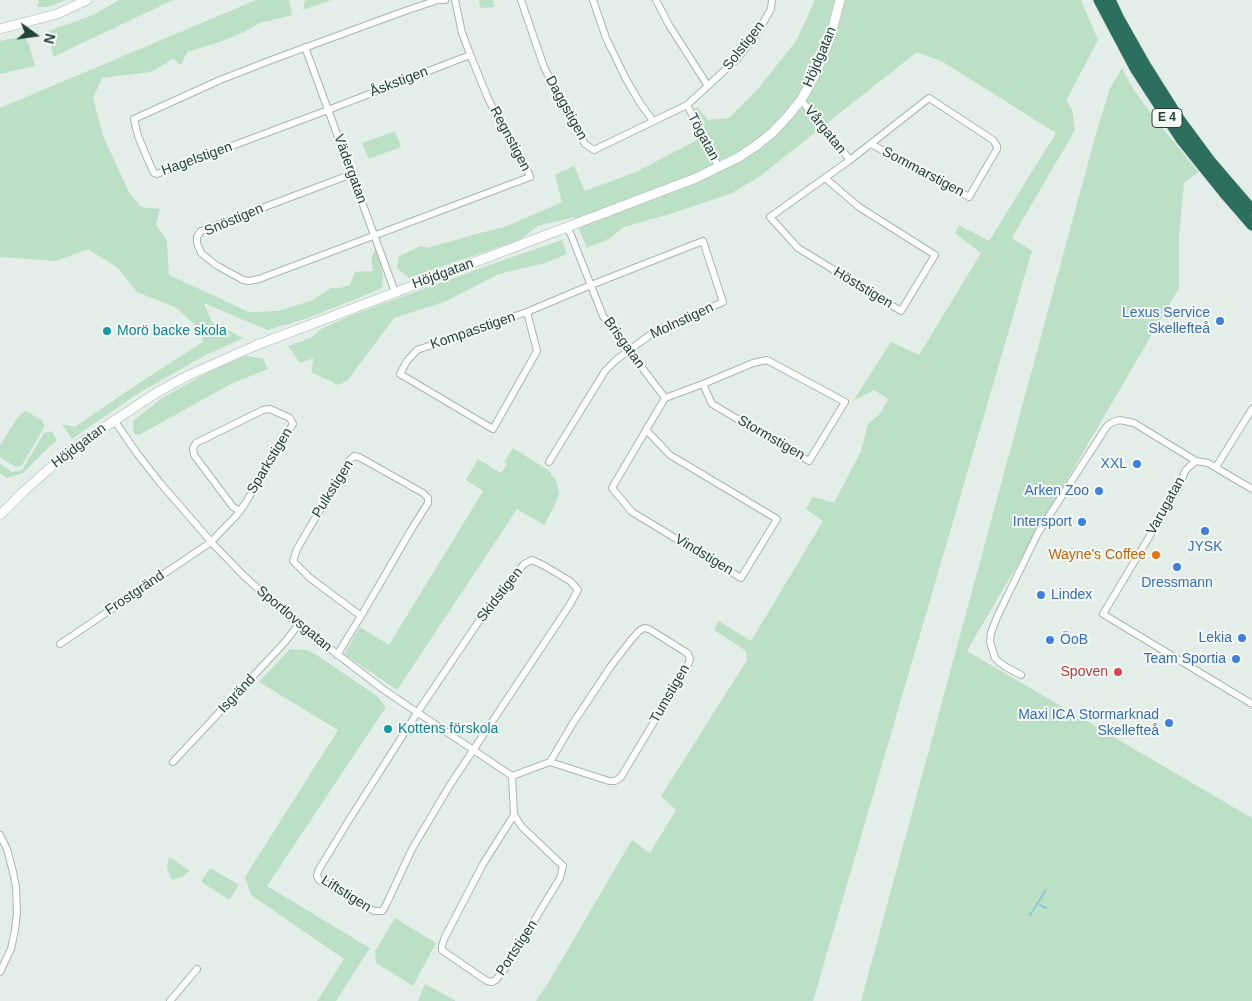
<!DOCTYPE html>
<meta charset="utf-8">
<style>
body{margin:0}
#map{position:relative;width:1252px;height:1001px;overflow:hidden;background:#e4eee9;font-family:Helvetica,sans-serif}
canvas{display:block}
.north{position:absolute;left:10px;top:10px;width:50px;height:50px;-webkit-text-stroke:4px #f5faf7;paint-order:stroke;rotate:104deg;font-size:14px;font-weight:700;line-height:20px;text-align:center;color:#224138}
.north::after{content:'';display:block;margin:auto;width:18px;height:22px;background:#224138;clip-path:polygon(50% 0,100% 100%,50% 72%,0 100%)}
</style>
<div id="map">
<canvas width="1252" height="1001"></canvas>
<div class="north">N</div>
</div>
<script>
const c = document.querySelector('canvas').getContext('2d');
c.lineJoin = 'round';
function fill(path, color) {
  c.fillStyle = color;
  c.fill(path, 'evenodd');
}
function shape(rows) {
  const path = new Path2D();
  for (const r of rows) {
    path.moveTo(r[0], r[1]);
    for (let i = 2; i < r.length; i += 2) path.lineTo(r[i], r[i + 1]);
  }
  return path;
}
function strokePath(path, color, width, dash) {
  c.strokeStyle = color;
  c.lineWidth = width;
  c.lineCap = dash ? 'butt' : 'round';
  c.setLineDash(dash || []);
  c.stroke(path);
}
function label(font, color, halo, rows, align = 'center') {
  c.font = font + ' Helvetica,sans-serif';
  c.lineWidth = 4;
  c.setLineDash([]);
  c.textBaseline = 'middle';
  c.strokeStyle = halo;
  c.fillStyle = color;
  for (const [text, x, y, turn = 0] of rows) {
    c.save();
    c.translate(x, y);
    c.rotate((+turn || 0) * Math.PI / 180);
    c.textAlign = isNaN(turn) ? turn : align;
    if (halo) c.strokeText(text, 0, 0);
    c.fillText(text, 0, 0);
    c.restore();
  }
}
fill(shape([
 [39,0,66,0,47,7,37,7],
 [119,0,173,0,53,57,49,31,93,15],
 [256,0,289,0,292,15,260,23,244,32,217,43,187,52,181,65,173,59,151,72,102,78,93,98,103,136,129,192,141,207,160,209,156,224,167,241,169,275,249,312,278,311,313,300,331,288,340,288,350,285,355,272,373,271,371,258,376,249,381,263,383,278,382,288,356,299,305,319,267,330,204,303,212,322,243,338,204,356,137,394,72,439,62,424,75,427,136,385,203,342,201,330,175,307,137,292,118,268,88,249,56,261,0,257,0,108],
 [305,0,332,0,303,10],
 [479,0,493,0,494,7,480,8],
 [815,0,1081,0,1098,40,1066,101,1072,109,1075,130,1012,238,1032,251,813,1001,536,1001,548,983,632,840,650,853,676,810,661,796,747,660,746,651,714,630,719,621,751,641,823,521,806,509,813,497,834,503,861,451,868,424,880,414,888,399,874,390,853,401,891,342,919,355,981,253,955,233,959,225,989,241,1056,133,943,62,917,52,759,177,732,193,673,213,624,227,609,239,587,248,574,217,538,226,519,240,409,278,397,268,399,256,421,246,427,248,480,233,505,227,562,202,555,175,574,166,585,191,636,172,707,135,693,110,697,107,708,120,729,118,757,90,796,41],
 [24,36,29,45,35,66,0,74,0,41],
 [1122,68,1132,87,1153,117,1199,172,1184,183,1179,237,1179,288,967,651,1252,818,1252,1001,861,1001,1095,137,1110,88],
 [395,131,401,147,369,159,362,143],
 [562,240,567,254,545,263,499,274,444,302,394,318,347,381,338,385,311,372,314,358,300,363,288,346,311,338,321,329,352,315,495,263],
 [245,356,263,358,268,369,231,384,139,435,134,434,133,421,162,398,214,369],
 [25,411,28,412,43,421,44,426,43,429,22,465,18,467,14,466,0,457,0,445,18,417],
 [52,431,57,441,49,447,23,473,7,478,0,473,0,464,12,472,22,470,44,433],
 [513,448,551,472,551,475,556,480,559,493,555,505,544,525,517,509,397,690,344,654,360,627,389,645,483,491,466,480,478,459,501,473,507,464,504,462],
 [290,649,307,650,318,656,377,696,386,707,267,886,370,948,336,1001,317,1001,344,959,251,895,245,877,338,730,259,682],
 [169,857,190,871,183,876,173,880,170,877,167,867],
 [210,868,239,885,230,900,201,882],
 [395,918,436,943,413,986,376,963,375,951],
 [425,984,456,1001,418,1001]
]), '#bce0c5');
strokePath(shape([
 [1040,905,1046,908],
 [1030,915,1046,890]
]), '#8accd5', 2);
const street = shape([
 [445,0,438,0,405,11,274,59,220,80,134,119,138,136,148,160,154,173,157,174,328,110,470,55],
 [521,0,544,67,567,113,585,144,594,150,687,105,737,59,759,30,771,9,772,0],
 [593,0,606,38,626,79,640,103,653,121],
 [656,0,669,25,708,86],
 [305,47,395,292],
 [801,100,850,160],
 [687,105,719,168],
 [352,174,201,231,197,237,197,243,201,253,216,265,243,280,249,281,259,279,530,177,528,172,504,131,487,96,472,59,462,33,455,0],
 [825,178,859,207,935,255,901,311,798,248,770,217,850,160,929,98,993,140,997,146,997,149,969,197,871,144],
 [567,228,571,235,603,316,665,398],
 [527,312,537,351,493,429,400,374,407,361,417,350,527,312,591,285,703,241,723,302,650,335,616,360,605,371,549,462],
 [665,398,703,384,753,363,767,360,845,402,809,461,712,404,703,384],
 [114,420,136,452,161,484,214,545,243,575,290,618,384,690,512,776],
 [646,430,670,455,777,519,741,578,632,512,612,488,646,430,665,398],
 [1216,467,1252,409],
 [1252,489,1208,463,1196,461,1190,466,1185,471,1179,487,1103,614,1252,704],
 [532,560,543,565,570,581,578,590,569,606,450,785,412,849,385,907,382,911,374,911,319,880,317,876,318,871,349,820,417,713,479,621,524,564,532,560],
 [60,644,211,542,234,518,240,511,246,502,293,424,290,418,270,409,263,410,196,443,193,448,194,455,233,507,240,511],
 [337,655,361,616,385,575,411,530,428,503,428,498,423,493,359,457,354,456,348,462,297,549,293,561,310,578,361,616],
 [1021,675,1006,667,999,662,995,658,990,642,991,633,997,617,1038,533,1107,426,1113,422,1120,420,1134,423,1196,461],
 [173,762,285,642,298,625],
 [512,776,550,762,609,781,615,781,621,777,688,665,690,659,688,654,684,651,649,629,644,628,639,631,631,640,611,666,573,723,550,762],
 [512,776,514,815,522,827,563,866,560,878,506,967,496,980,492,982,487,981,446,953,442,950,442,946,444,939,483,864,514,815],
 [0,835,7,849,13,872,16,887,17,913,15,930,11,949,0,972],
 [170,1001,197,969]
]);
const secondary = shape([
 [0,29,57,14,87,0],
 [0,515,23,492,50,468,79,444,156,393,187,376,257,345,696,178,739,157,757,145,773,132,788,116,801,100,813,79,824,54,831,35,840,0]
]);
const highway = shape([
 [1099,0,1135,68,1181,139,1226,195,1252,225],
 [1110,0,1119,19,1145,65,1179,119,1210,161,1252,210]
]);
strokePath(street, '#a6b7b0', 8);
strokePath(secondary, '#a2bbb1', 10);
strokePath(highway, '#c1cac7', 12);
strokePath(street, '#fff', 6);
strokePath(secondary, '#fff', 9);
strokePath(highway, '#2c6f5f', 11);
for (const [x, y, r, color] of [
 [1220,321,5,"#3f7fe0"],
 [107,331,5,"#0f9aa8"],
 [1137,464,5,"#3f7fe0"],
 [1099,491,5,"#3f7fe0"],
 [1082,522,5,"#3f7fe0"],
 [1205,531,5,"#3f7fe0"],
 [1156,555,5,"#e8710a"],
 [1177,567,5,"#3f7fe0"],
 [1041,595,5,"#3f7fe0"],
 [1242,638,5,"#3f7fe0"],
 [1050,640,5,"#3f7fe0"],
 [1236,659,5,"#3f7fe0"],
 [1118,672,5,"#e0444e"],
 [1169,723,5,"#3f7fe0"],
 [388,729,5,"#0f9aa8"]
]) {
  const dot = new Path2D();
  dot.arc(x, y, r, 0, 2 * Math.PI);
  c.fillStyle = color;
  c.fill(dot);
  strokePath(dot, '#f5faf7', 2);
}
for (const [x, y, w] of [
 [1167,118,30]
]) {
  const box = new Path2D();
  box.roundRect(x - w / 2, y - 9.5, w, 19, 4);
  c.fillStyle = '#f5faf7';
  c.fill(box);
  strokePath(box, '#224138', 1);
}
label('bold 12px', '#224138', null, [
 ["E 4",1167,118]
]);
label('14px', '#224138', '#f5faf7', [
 ["Solstigen",744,46,-52],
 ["Höjdgatan",820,57,-67],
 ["Åskstigen",399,82,-21],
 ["Daggstigen",566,108,61],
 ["Vårgatan",825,130,51],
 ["Tögatan",703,137,62],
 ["Regnstigen",510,139,62],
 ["Hagelstigen",197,159,-20],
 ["Vädergatan",350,169,70],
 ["Sommarstigen",923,172,28],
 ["Snöstigen",234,220,-23],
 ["Höjdgatan",443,274,-20],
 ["Höststigen",863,288,31],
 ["Molnstigen",682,321,-25],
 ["Kompasstigen",473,331,-19],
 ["Brisgatan",624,343,54],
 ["Stormstigen",771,438,30],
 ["Höjdgatan",79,446,-37],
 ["Sparkstigen",270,461,-59],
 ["Pulkstigen",333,489,-58],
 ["Varugatan",1166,506,-61],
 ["Vindstigen",704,555,31],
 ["Frostgränd",135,593,-34],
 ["Skidstigen",500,595,-52],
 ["Sportlovsgatan",294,619,40],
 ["Isgränd",237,694,-47],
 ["Tumstigen",670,694,-60],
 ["Liftstigen",346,894,32],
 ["Portstigen",517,948,-57]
]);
label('14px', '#366cbe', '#f5faf7', [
 ["Lexus Service",1210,313],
 ["Skellefteå",1210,329],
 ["XXL",1127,464],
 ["Arken Zoo",1089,491],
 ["Intersport",1072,522],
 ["JYSK",1205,547,"center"],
 ["Dressmann",1177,583,"center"],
 ["Lindex",1051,595,"left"],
 ["Lekia",1232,638],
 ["ÖoB",1060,640,"left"],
 ["Team Sportia",1226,659],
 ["Maxi ICA Stormarknad",1159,715],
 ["Skellefteå",1159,731]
], 'right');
label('14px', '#0d838f', '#f5faf7', [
 ["Morö backe skola",117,331],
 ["Kottens förskola",398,729]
], 'left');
label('14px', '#c56008', '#f5faf7', [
 ["Wayne's Coffee",1146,555]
], 'right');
label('14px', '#be3a42', '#f5faf7', [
 ["Spoven",1108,672]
], 'right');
</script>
